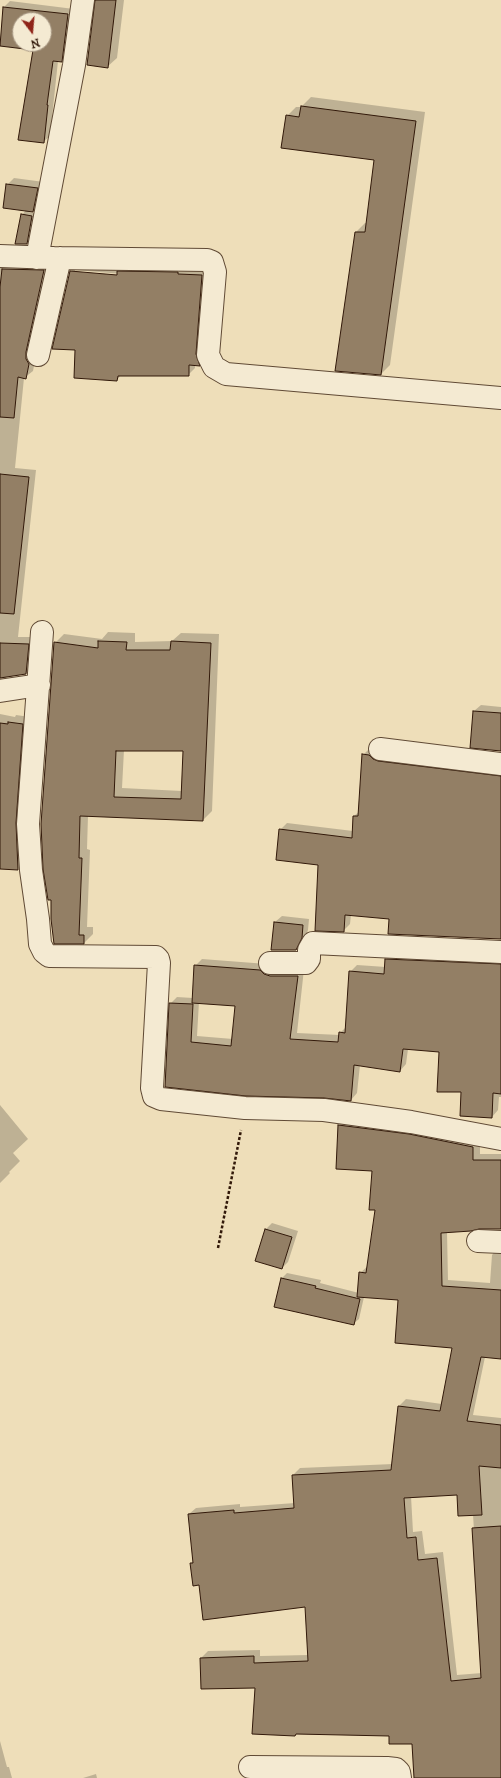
<!DOCTYPE html>
<style>
body{margin:0}
#map{position:relative;width:501px;height:1778px;overflow:hidden;background:#eedeb9;font-family:"IM FELL DW Pica",serif}
canvas{display:block}
.north{position:absolute;left:12px;top:12px;width:40px;height:40px;box-sizing:border-box;background:#f4ead2;border:1px solid #a69682;border-radius:50%;rotate:164deg;font-size:11px;font-weight:700;line-height:16px;text-align:center;color:#311809}
.north::after{content:'';display:block;margin:auto;width:14px;height:18px;background:#8f2418;clip-path:polygon(50% 0,100% 100%,50% 72%,0 100%)}
</style>
<div id="map">
<canvas width="501" height="1778"></canvas>
<div class="north">N</div>
</div>
<script>
const c = document.querySelector('canvas').getContext('2d');
c.lineJoin = 'round';
function fill(path, color) {
  c.fillStyle = color;
  c.fill(path, 'evenodd');
}
function shape(rows) {
  const path = new Path2D();
  for (const r of rows) {
    path.moveTo(r[0], r[1]);
    for (let i = 2; i < r.length; i += 2) path.lineTo(r[i], r[i + 1]);
  }
  return path;
}
function strokePath(path, color, width, dash) {
  c.strokeStyle = color;
  c.lineWidth = width;
  c.lineCap = dash ? 'butt' : 'round';
  c.setLineDash(dash || []);
  c.stroke(path);
}
fill(shape([
 [96,0,124,0,117,58,107,67],
 [10,1,74,9,68,55,61,61,58,61,50,136,43,142,34,49,0,45,4,7],
 [20,20,44,20,44,44,20,44],
 [311,97,425,112,390,365,381,374,336,370,356,232,365,223,367,223,376,159,287,116,296,107,301,107],
 [14,178,44,182,39,204,33,211,28,210,28,212,35,213,30,240,26,243,22,215,26,210,7,185],
 [0,259,51,263,36,356,33,371,24,378,15,468,36,470,18,637,35,637,33,666,26,673,0,679],
 [78,264,209,268,206,358,199,365,195,365,195,368,188,375,121,375,117,380,76,349,71,271],
 [75,270,122,274,122,276,75,272],
 [108,632,135,633,135,642,172,641,181,633,219,634,212,811,203,820,88,816,87,849,90,850,87,927,93,927,93,934,84,943,55,943,55,643,64,634,102,639],
 [124,750,184,750,182,791,122,788],
 [481,705,501,707,501,750,474,711],
 [0,714,15,717,16,715,30,717,25,862,18,869,0,868],
 [370,748,501,769,501,939,390,918,351,915,350,924,343,931,319,864,280,830,287,823,353,831,354,816,360,811,363,755],
 [282,916,309,919,308,930,303,943,296,950,275,922],
 [393,953,501,958,501,1097,499,1097,498,1110,492,1117,462,1091,440,1051,408,1049,406,1064,400,1071,360,1065,357,1093,351,1100,324,1096,166,1086,170,1004,177,997,193,998,195,966,202,959,267,964,304,969,297,1033,340,1035,340,1033,347,1026,350,972,357,965,386,967,386,959],
 [199,1002,236,1005,233,1039,197,1036],
 [0,1105,28,1139,13,1153,20,1161,9,1172,10,1173,0,1183],
 [346,1118,480,1140,480,1154,501,1154,501,1228,478,1228,447,1232,448,1280,490,1283,492,1255,498,1248,501,1248,501,1358,485,1357,473,1415,501,1418,501,1778,415,1778,413,1743,390,1735,297,1733,295,1735,256,1687,201,1658,208,1651,260,1650,260,1656,309,1655,306,1606,200,1584,191,1563,194,1561,189,1514,196,1508,240,1504,240,1507,295,1503,293,1475,300,1468,393,1464,399,1406,406,1399,442,1404,453,1347,399,1300,364,1297,359,1319,353,1324,282,1278,287,1273,321,1280,320,1283,359,1293,360,1273,368,1266,376,1209,373,1170,337,1168,339,1125],
 [458,1494,473,1514,482,1673,457,1675,443,1552,425,1554,422,1531,413,1532,411,1496],
 [272,1223,298,1231,288,1262,282,1268,265,1230],
 [0,1741,7,1767,9,1767,12,1778,0,1778],
 [96,1774,97,1778,83,1778]
]), '#0003');
const building = shape([
 [95,0,116,0,108,68,87,65,95,0],
 [3,7,68,14,62,62,53,61,47,105,48,105,44,143,18,140,33,50,0,46,3,7],
 [20,20,44,20,44,44,20,44,20,20],
 [301,106,416,121,381,375,335,371,355,232,365,232,374,160,281,148,286,115,299,117,301,106],
 [6,184,38,188,33,212,3,208,6,184],
 [21,214,32,216,27,244,15,244,21,214],
 [2,269,44,270,26,352,26,359,29,364,26,379,18,377,14,418,0,417,0,287,2,269],
 [70,271,117,275,117,271,178,272,178,274,202,275,196,354,200,366,189,365,189,376,118,376,117,381,74,378,75,350,52,349,70,271],
 [0,474,29,477,14,614,0,613,0,474],
 [98,641,127,642,126,650,170,650,171,641,211,643,203,821,80,816,79,858,82,858,79,935,84,935,84,944,54,944,51,919,51,900,48,900,43,869,41,824,54,642,98,648,98,641],
 [116,751,183,751,181,799,114,797,116,751],
 [0,643,29,644,26,674,0,678,0,643],
 [473,711,501,713,501,751,470,748,473,711],
 [8,722,23,724,16,823,18,870,0,869,0,723,8,724,8,722],
 [362,754,369,755,373,759,378,761,501,776,501,939,388,934,389,919,345,915,344,932,315,931,318,865,276,860,279,829,352,838,353,816,358,816,362,754],
 [274,922,303,925,302,938,296,950,271,950,274,922],
 [385,959,501,964,501,1094,493,1093,492,1118,460,1116,461,1092,437,1092,439,1052,403,1049,400,1072,354,1065,351,1101,324,1098,246,1096,165,1087,169,1003,193,1004,191,1042,231,1046,235,1006,192,1003,194,965,260,970,264,974,270,976,298,976,290,1039,338,1042,339,1032,345,1033,349,971,384,974,385,959],
 [338,1125,409,1134,473,1147,473,1160,501,1160,501,1229,479,1229,471,1231,441,1233,442,1286,501,1290,501,1359,481,1357,467,1421,501,1425,501,1468,479,1466,482,1515,458,1516,457,1495,404,1498,407,1538,416,1537,418,1560,437,1558,451,1681,481,1678,472,1528,501,1526,501,1778,414,1778,412,1744,389,1744,389,1736,296,1734,295,1736,252,1734,255,1688,201,1689,200,1658,254,1656,254,1663,308,1661,305,1607,203,1620,199,1585,193,1586,190,1563,193,1563,188,1514,234,1510,234,1513,294,1508,292,1475,391,1470,398,1406,440,1411,452,1348,395,1343,398,1300,357,1297,359,1272,366,1273,375,1210,369,1210,372,1171,336,1169,338,1125],
 [265,1229,292,1237,282,1269,255,1261,265,1229],
 [281,1278,316,1286,315,1288,360,1299,354,1325,274,1307,281,1278]
]);
fill(building, '#937f65');
strokePath(building, '#311809', 1);
const minor = shape([
 [0,256,54,258,207,260,212,262,215,272,208,355,214,367,226,374,501,398],
 [37,258,74,65,83,0],
 [38,355,60,258],
 [42,632,28,824,31,870,38,919,40,944,44,952,49,956,156,957,158,959,159,963,152,1088,154,1096,161,1099,245,1108,324,1110,411,1122,501,1139],
 [0,691,39,685],
 [380,749,501,764],
 [270,963,306,963,309,959,309,950,313,943,501,952],
 [478,1241,501,1242],
 [250,1767,387,1768,396,1769,399,1772,400,1778]
]);
strokePath(minor, '#604a35', 24);
strokePath(shape([
 [218,1248,241,1130]
]), '#311809', 2.5, [3, 2]);
strokePath(minor, '#f4ead2', 22);
</script>
